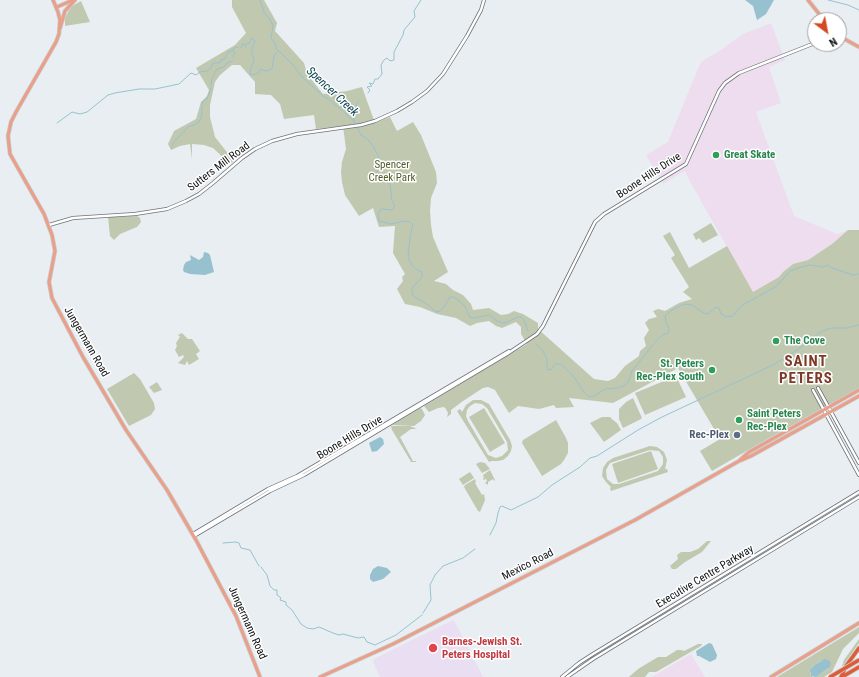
<!DOCTYPE html>
<style>
body{margin:0}
#map{position:relative;width:859px;height:677px;overflow:hidden;background:#e8eef2;font-family:"Roboto Condensed",sans-serif}
canvas{display:block}
.north{position:absolute;left:807px;top:12px;width:40px;height:40px;box-sizing:border-box;background:#fff;border:1px solid #9f9fa0;border-radius:50%;rotate:148deg;font-size:11px;font-weight:700;line-height:16px;text-align:center;color:#0e1011}
.north::after{content:'';display:block;margin:auto;width:14px;height:18px;background:#d34a22;clip-path:polygon(50% 0,100% 100%,50% 72%,0 100%)}
</style>
<div id="map">
<canvas width="859" height="677"></canvas>
<div class="north">N</div>
</div>
<script>
const c = document.querySelector('canvas').getContext('2d');
c.lineJoin = 'round';
function fill(path, color) {
  c.fillStyle = color;
  c.fill(path, 'evenodd');
}
function shape(rows) {
  const path = new Path2D();
  for (const r of rows) {
    path.moveTo(r[0], r[1]);
    for (let i = 2; i < r.length; i += 2) path.lineTo(r[i], r[i + 1]);
  }
  return path;
}
function strokePath(path, color, width, dash) {
  c.strokeStyle = color;
  c.lineWidth = width;
  c.lineCap = dash ? 'butt' : 'round';
  c.setLineDash(dash || []);
  c.stroke(path);
}
function label(font, color, halo, rows, align = 'center') {
  c.font = font + ' "Roboto Condensed",sans-serif';
  c.lineWidth = 3;
  c.setLineDash([]);
  c.textBaseline = 'middle';
  c.strokeStyle = halo;
  c.fillStyle = color;
  for (const [text, x, y, turn = 0] of rows) {
    c.save();
    c.translate(x, y);
    c.rotate((+turn || 0) * Math.PI / 180);
    c.textAlign = isNaN(turn) ? turn : align;
    if (halo) c.strokeText(text, 0, 0);
    c.fillText(text, 0, 0);
    c.restore();
  }
}
fill(shape([
 [771,23,785,60,769,67,781,103,756,112,794,216,837,234,848,230,832,244,808,260,793,264,783,272,779,277,753,293,687,176,685,171,663,184,646,155,668,142,699,66,702,61,726,47,726,46,743,34],
 [691,654,705,677,652,677]
]), '#eeddef');
fill(shape([
 [453,620,455,622,483,677,380,677,373,662,374,659]
]), '#eadef2');
fill(shape([
 [232,0,264,0,277,23,275,31,304,63,307,74,323,94,347,91,362,87,375,123,390,117,397,131,413,122,421,135,436,172,437,183,431,198,430,211,431,225,433,237,448,272,434,281,446,284,453,290,463,295,471,304,473,310,489,308,501,315,508,314,514,311,523,314,538,323,538,329,594,379,608,381,615,378,625,366,639,356,640,351,646,346,644,338,649,330,645,323,649,319,657,317,653,311,658,309,665,311,679,303,692,299,683,292,689,287,671,258,675,255,663,236,670,232,689,268,727,246,753,292,779,277,783,272,793,264,808,260,832,244,848,230,859,230,859,388,762,442,712,471,700,451,720,439,678,368,613,403,569,398,574,407,556,408,554,405,539,409,518,406,509,413,495,390,488,387,483,388,463,401,451,410,451,414,447,417,448,413,446,409,444,407,438,408,429,412,424,406,527,344,521,334,521,327,516,322,502,328,496,326,489,321,477,323,470,326,456,318,437,314,420,307,405,304,397,289,403,281,402,277,405,274,393,253,395,226,379,227,373,208,359,216,345,195,342,182,341,172,342,162,346,149,343,126,316,129,314,115,284,119,280,104,271,95,255,94,255,82,240,65,232,65,220,75,215,82,210,105,210,117,215,137,234,161,230,164,213,148,204,145,192,144,192,159,190,144,180,146,171,150,168,144,174,131,196,119,201,102,207,96,209,90,196,68,235,45,246,33,232,7],
 [81,1,90,22,65,26,65,18,69,10,72,6],
 [137,216,140,218,141,222,137,227,120,234,114,240,110,236,108,217],
 [711,223,718,235,703,243,699,238,696,240,693,234],
 [182,333,188,339,192,339,200,351,196,354,199,359,189,365,187,361,185,365,178,363,184,357,183,355,179,357,175,350,177,346,176,343,180,337,178,335],
 [134,373,140,379,154,403,155,409,151,415,129,426,107,389],
 [676,376,686,397,645,415,635,393],
 [157,382,162,390,154,393,149,387],
 [633,398,642,418,641,419,623,428,619,419,619,409,626,402],
 [473,400,481,400,489,404,510,440,512,446,511,451,508,456,503,460,497,461,492,461,489,462,457,411,460,409,462,412,466,405],
 [475,403,482,404,487,408,507,442,508,450,502,456,496,458,488,455,468,421,466,416,467,410,470,406],
 [420,408,422,409,425,415,421,421,414,426,392,425],
 [484,408,505,443,490,452,469,417],
 [602,417,610,417,613,420,617,423,621,430,604,442,590,423],
 [556,420,566,438,568,443,568,453,564,460,561,464,542,476,522,443,523,440],
 [391,426,410,426,417,429,411,429,400,437,413,461,416,461,416,462,411,462,410,461,411,460,410,460,392,430],
 [650,446,657,447,664,452,667,460,665,469,667,469,668,472,611,491,610,488,611,487,606,482,602,476,603,468,607,462,613,458],
 [650,450,659,451,663,457,663,464,658,471,619,484,613,484,607,479,606,470,610,463],
 [651,451,658,469,618,483,612,464],
 [480,462,485,463,490,469,482,473,476,464],
 [490,470,495,480,494,481,493,479,488,482,488,485,485,483,487,481,486,479,483,480,483,479,484,478,483,475],
 [470,472,474,478,463,485,459,479],
 [475,479,476,482,475,483,482,495,484,494,485,500,480,512,478,511,464,487,465,485],
 [707,541,711,541,702,552,685,562,676,569,672,569,670,566,678,559,677,555,681,552,690,552,698,549],
 [859,627,859,633,843,649,832,672,824,677,777,677],
 [821,661,829,668,817,676,813,677,810,674,812,667,814,665],
 [859,639,859,643,843,666,842,666,844,660],
 [698,644,702,644,701,646,656,672,649,672,645,677,629,677,638,669,658,657,666,657,677,650,681,650,684,651]
]), '#c1c8b0');
fill(shape([
 [745,0,774,0,766,14,757,20,753,6],
 [204,252,208,253,210,255,214,272,205,275,190,274,184,272,183,270,184,265,186,262,191,260,190,255,199,260,203,257],
 [380,437,383,439,384,444,377,451,372,452,369,443],
 [378,566,387,568,391,572,383,579,373,582,370,579,370,575,373,569],
 [709,643,712,644,717,655,716,659,710,662,699,656,697,656,696,651],
 [825,659,830,661,831,664,830,667,816,677,811,676,810,670,814,665]
]), '#98c1cf');
strokePath(shape([
 [260,0,264,12,271,21,273,26,271,38,275,43,276,48,293,65,302,77,322,95,331,101,354,121,361,135,366,138,371,143,378,155,380,164,375,177,378,179,386,179,390,184,392,201,395,206,392,210,381,209,378,214,379,221,391,224,404,221,410,222,413,225,410,237,408,257,412,265,416,269,422,272,422,277,412,288,412,292,413,296,427,304,436,312,440,311,444,307,450,297,454,297,464,305,470,317,474,318,489,315,497,321,504,323,507,322,518,317,521,317,524,320,528,331],
 [828,0,848,5,859,10],
 [241,48,243,43,246,47,246,44,250,43,251,38,255,41,252,49,252,54,254,59,250,72,250,74,252,75,259,73,260,69,266,71,272,69,274,56,278,51],
 [233,50,235,52,233,57],
 [211,85,212,79,217,69,224,67,227,63,232,61],
 [368,93,370,90,367,87,372,86,369,83,373,84,375,79,378,79,382,74,381,65,384,60,387,58,390,61,394,60,394,52,403,35,404,30,415,17,414,11,421,0],
 [354,121,354,108,359,101],
 [57,123,72,112,80,114,87,112,108,95,115,93,139,89,155,89,179,84,191,73,196,75,200,72,207,71,211,68,213,63,220,63,222,59,224,60,228,52,233,50,234,48,238,47],
 [172,148,173,143,189,126,192,126,199,122,202,115,202,102,207,99,211,88],
 [536,344,543,351,547,359,547,369,551,370,555,364,561,364,574,377,584,392,589,397,594,396,605,389,618,388,626,385,629,380,632,371,656,341,662,335,668,333,669,328,666,323,665,316,672,310,684,304,692,305,704,313,708,314,716,307,719,308,721,314,726,317,733,316,741,306,777,286,790,271,801,267,810,265,823,267,828,265,832,268,853,275,859,274],
 [490,535,496,523,498,513,500,507,502,506,511,510,538,497,552,485,580,467,590,458,597,456,638,430,662,417,773,365,805,345,820,332,831,328,847,328,859,325],
 [223,543,236,542,239,543,241,548,250,550,259,566],
 [261,567,267,575,270,586,274,590,277,590,277,595,281,598,280,600,286,602,286,605,292,610,301,624,307,628,313,629,319,627,333,633,339,635,343,634,358,638,364,637,367,642,375,645,396,635,422,615],
 [423,613,431,600,430,585,435,575,443,566,463,558,475,549]
]), '#98c1cf', 1);
const minor = shape([
 [49,225,73,218,135,214,167,209,186,201,199,194,213,183,242,158,255,149,272,141,297,134,361,125,375,121,397,111,412,102,427,91,443,74,467,36,481,10,484,0],
 [818,388,859,463],
 [813,390,859,475],
 [193,534,268,489,297,476,509,351],
 [194,536,270,491,304,475,507,354,537,334,543,326,595,222,604,214,686,164,719,91,725,83,739,73,815,43],
 [562,677,579,663,593,654,859,492],
 [567,677,593,659,859,497]
]);
const major = shape([
 [53,0,58,12,60,20,59,34,56,42,16,112,11,122,8,136,10,154,44,214,52,235,55,251,49,282,52,298,83,357,126,430,167,490,196,540,236,616,260,677],
 [808,0,824,20],
 [57,7,73,0],
 [60,28,65,11,75,0],
 [839,36,859,47],
 [740,460,749,452,859,390],
 [320,677,393,644,635,520,739,461,751,456,859,396],
 [771,677,859,623]
]);
const highway = shape([
 [841,677,846,666,859,648],
 [842,677,859,667]
]);
strokePath(minor, '#6e7377', 4);
strokePath(major, '#cacacb', 4.5);
strokePath(highway, '#cacacb', 5);
strokePath(minor, '#fff', 2.5);
strokePath(major, '#eb9e88', 3);
strokePath(highway, '#de5d38', 3.5);
const highwayBridge = shape([
 [830,677,859,660]
]);
strokePath(highwayBridge, '#cacacb', 5, []);
strokePath(highwayBridge, '#de5d38', 3.5);
for (const [x, y, r, color] of [
 [716,155,4,"#2e9e5b"],
 [776,341,4,"#2e9e5b"],
 [712,370,4,"#2e9e5b"],
 [739,420,4,"#2e9e5b"],
 [737,435,4,"#5c6f8a"],
 [433,648,5,"#e0444e"]
]) {
  const dot = new Path2D();
  dot.arc(x, y, r, 0, 2 * Math.PI);
  c.fillStyle = color;
  c.fill(dot);
  strokePath(dot, '#fff', 1.5);
}
label('bold 11px', '#27864d', '#fff', [
 ["Great Skate",724,155],
 ["The Cove",784,341],
 ["St. Peters",704,364,"right"],
 ["Rec-Plex South",704,377,"right"],
 ["Saint Peters",747,414],
 ["Rec-Plex",747,427]
], 'left');
label('11px', '#515d28', '#fff', [
 ["Spencer",392,165],
 ["Creek Park",392,178]
]);
label('11px', '#0e1011', '#fff', [
 ["Sutters Mill Road",219,167,-37],
 ["Boone Hills Drive",649,176,-33],
 ["Jungermann Road",86,342,60],
 ["Boone Hills Drive",350,438,-31],
 ["Mexico Road",528,565,-27],
 ["Executive Centre Parkway",705,577,-31],
 ["Jungermann Road",247,623,66]
]);
label('bold 11px', '#4e5e75', '#fff', [
 ["Rec-Plex",729,435]
], 'right');
label('bold 11px', '#be3a42', '#fff', [
 ["Barnes-Jewish St.",442,642],
 ["Peters Hospital",442,655]
], 'left');
label('italic 12px', '#003d4d', '#fff', [
 ["Spencer Creek",332,92,43]
]);
c.letterSpacing = '1px';
label('bold 15px', '#7e3a27', '#fff', [
 ["SAINT",806,362],
 ["PETERS",806,379]
]);
c.letterSpacing = '0px';
</script>
